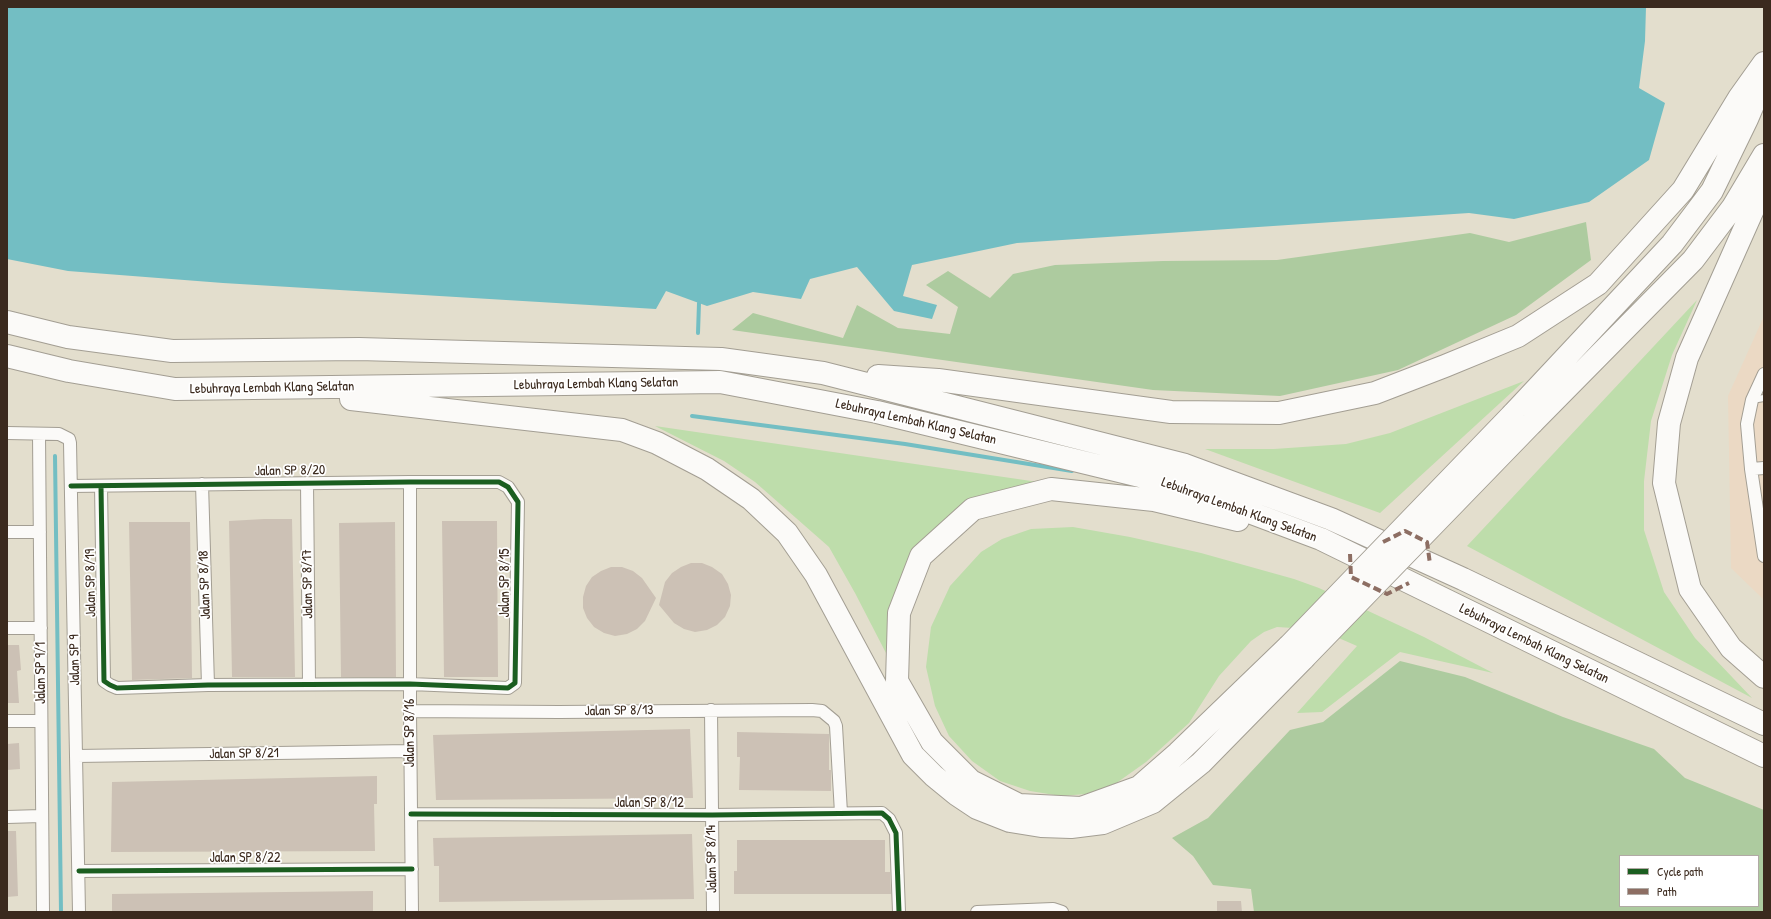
<!DOCTYPE html>
<style>
body{margin:0}
#map{position:relative;width:1771px;height:919px;overflow:hidden;background:#e3decd;font-family:"Patrick Hand",sans-serif}
canvas{display:block}
.frame{position:absolute;inset:0;border:8px solid #3b2a1e;pointer-events:none}
.legend{position:absolute;left:1619px;top:855px;width:140px;height:52px;box-sizing:border-box;background:#fff;border:1px solid #b1aaa5;margin:0;padding:5px 7px;list-style:none;font-size:12px;color:#3b2a1e}
.legend li{display:flex;align-items:center;gap:8px;height:20px}
.legend b{width:20px;border:1px solid #b1aaa5}
</style>
<div id="map">
<canvas width="1771" height="919"></canvas>
<div class="frame"></div>
<ul class="legend">
<li><b style="height:5px;background:#1b5e20"></b>Cycle path</li>
<li><b style="height:5px;background:#8d6e63"></b>Path</li>
</ul>
</div>
<script>
const c = document.querySelector('canvas').getContext('2d');
c.lineJoin = 'round';
function fill(path, color) {
  c.fillStyle = color;
  c.fill(path, 'evenodd');
}
function shape(rows) {
  const path = new Path2D();
  for (const r of rows) {
    path.moveTo(r[0], r[1]);
    for (let i = 2; i < r.length; i += 2) path.lineTo(r[i], r[i + 1]);
  }
  return path;
}
function strokePath(path, color, width, dash) {
  c.strokeStyle = color;
  c.lineWidth = width;
  c.lineCap = dash ? 'butt' : 'round';
  c.setLineDash(dash || []);
  c.stroke(path);
}
function label(font, color, halo, rows, align = 'center') {
  c.font = font + ' "Patrick Hand",sans-serif';
  c.lineWidth = 3.5;
  c.setLineDash([]);
  c.textBaseline = 'middle';
  c.strokeStyle = halo;
  c.fillStyle = color;
  for (const [text, x, y, turn = 0] of rows) {
    c.save();
    c.translate(x, y);
    c.rotate((+turn || 0) * Math.PI / 180);
    c.textAlign = isNaN(turn) ? turn : align;
    if (halo) c.strokeText(text, 0, 0);
    c.fillText(text, 0, 0);
    c.restore();
  }
}
fill(shape([
 [1764,316,1764,600,1731,568,1728,396]
]), '#ebd9c4');
fill(shape([
 [1697,300,1672,355,1651,421,1644,481,1644,530,1664,592,1695,638,1752,698,1467,546],
 [1524,381,1380,513,1205,449,1274,449,1346,444,1390,433],
 [655,426,1038,482,973,502,893,611,887,655,855,593,829,547,755,482,724,461],
 [1073,527,1130,537,1201,553,1294,579,1319,588,1424,637,1493,673,1400,652,1322,712,1297,713,1357,646,1302,622,1293,628,1277,627,1264,632,1251,641,1219,676,1189,723,1146,762,1115,784,1086,794,1061,796,1030,791,1000,781,972,761,949,736,935,706,926,667,931,627,950,586,981,552,1002,539,1031,529]
]), '#beddab');
fill(shape([
 [1586,222,1591,260,1516,315,1398,370,1280,396,1153,390,732,330,753,313,843,338,857,305,898,328,950,334,958,307,926,285,948,271,990,298,1013,274,1055,265,1163,261,1277,260,1470,233,1509,242],
 [1400,661,1465,677,1563,717,1654,749,1685,778,1764,810,1764,912,1254,912,1251,889,1213,885,1193,856,1172,838,1208,818,1290,730,1323,722],
 [1620,856,1758,856,1758,906,1620,906]
]), '#adcb9f');
fill(shape([
 [7,7,1646,7,1645,41,1639,88,1665,103,1649,160,1589,202,1514,219,1469,213,1017,243,912,265,903,296,937,305,932,319,894,311,857,267,810,279,801,299,753,292,707,306,666,291,656,309,223,283,68,271,7,259]
]), '#73bec3');
strokePath(shape([
 [698,333,699,303],
 [692,416,905,444,1072,471],
 [55,456,61,912]
]), '#73bec3', 4);
fill(shape([
 [264,519,292,519,295,677,232,677,229,521],
 [442,521,497,521,498,677,444,677],
 [129,522,190,522,192,678,132,680],
 [395,522,396,677,341,677,339,523],
 [691,563,702,563,712,567,722,574,728,584,731,595,730,606,725,617,717,625,707,630,695,632,684,629,674,623,659,605,665,582,672,573,681,567],
 [611,567,622,567,633,571,642,578,656,598,645,621,637,629,627,634,615,636,604,633,594,627,587,618,583,608,583,597,586,586,592,577,601,571],
 [7,645,19,645,21,670,17,671,19,703,7,703],
 [690,729,693,798,436,800,433,735],
 [737,732,829,734,829,770,831,770,831,791,739,790,740,757,737,757],
 [19,743,20,769,7,770,7,744],
 [377,776,377,804,374,804,375,851,111,852,112,782],
 [7,831,16,831,18,896,7,897],
 [692,834,694,899,439,902,439,866,434,866,433,838],
 [737,840,885,840,885,872,890,872,891,894,734,894,734,871,737,871],
 [373,891,373,912,112,912,112,894],
 [1217,901,1241,901,1242,912,1217,912]
]), '#ccc1b5');
const lane = shape([
 [1752,400,1764,398]
]);
const street = shape([
 [1764,374,1752,400,1747,424,1751,469,1764,556],
 [7,433,59,434,69,439,70,443,79,912],
 [39,434,43,912],
 [1751,469,1764,468],
 [410,482,410,711,412,912],
 [307,483,309,684],
 [202,484,208,685],
 [71,486,410,482,499,482,508,487,518,502,515,683,508,688,410,684,208,685,117,688,110,685,104,681,101,486],
 [7,532,40,532],
 [7,628,41,628],
 [711,710,713,912],
 [410,711,559,712,812,710,822,711,834,721,836,726,841,813],
 [7,721,41,721],
 [77,756,410,751],
 [411,814,712,815,882,813,889,819,896,833,899,912],
 [7,817,41,816],
 [79,871,412,869],
 [977,912,1053,909,1062,912]
]);
const highway = shape([
 [1764,185,1687,358,1669,423,1664,483,1690,589,1731,648,1764,677],
 [7,322,68,337,172,351,359,349,721,359,823,373,1185,465,1331,519,1463,579,1764,724],
 [7,356,69,371,175,389,720,382,877,412,1177,485,1321,539,1764,756],
 [878,376,938,380,1171,412,1279,413,1375,393,1445,366,1518,336,1598,284,1683,190,1739,98,1764,63],
 [351,399,622,430,657,443,707,469,751,499,787,533,816,575,913,755,934,776,956,794,977,808,1010,821,1041,826,1071,827,1103,823,1153,802,1201,763,1304,658],
 [1513,414,1672,244,1712,191,1747,119,1764,79],
 [1532,423,1693,260,1733,207,1764,155],
 [1238,520,1154,500,1051,489,973,509,921,556,899,613,897,681,932,742,971,781,1019,805,1081,808,1139,787,1178,753,1289,646]
]);
strokePath(lane, '#a39e93', 8);
strokePath(street, '#a39e93', 14);
strokePath(highway, '#a39e93', 24);
strokePath(lane, '#fbfaf8', 6);
strokePath(street, '#fbfaf8', 12);
strokePath(highway, '#fbfaf8', 22);
const highwayBridge = shape([
 [1289,646,1513,414],
 [1304,658,1532,423]
]);
strokePath(highwayBridge, '#a39e93', 24, []);
strokePath(highwayBridge, '#fbfaf8', 22);
strokePath(shape([
 [1383,542,1405,531,1427,542,1430,564],
 [1350,554,1351,577,1387,594,1409,583]
]), '#8d6e63', 4, [8, 4]);
strokePath(shape([
 [71,486,410,482,499,482,508,487,518,502,515,683,508,688,410,684,208,685,117,688,110,685,104,681,101,486],
 [411,814,712,815,882,813,889,819,896,833,899,912],
 [79,871,412,869]
]), '#1b5e20', 5);
label('14px', '#3b2a1e', '#fff', [
 ["Lebuhraya Lembah Klang Selatan",596,384,-1],
 ["Lebuhraya Lembah Klang Selatan",272,388,-1],
 ["Lebuhraya Lembah Klang Selatan",916,422,13],
 ["Jalan SP 8/20",290,471,-1],
 ["Lebuhraya Lembah Klang Selatan",1239,510,20],
 ["Jalan SP 8/19",91,583,-91],
 ["Jalan SP 8/15",505,583,-90],
 ["Jalan SP 8/17",308,584,-91],
 ["Jalan SP 8/18",205,585,-92],
 ["Lebuhraya Lembah Klang Selatan",1534,644,26],
 ["Jalan SP 9",75,660,-91],
 ["Jalan SP 9/1",41,673,-90],
 ["Jalan SP 8/13",619,711,-1],
 ["Jalan SP 8/16",410,733,-90],
 ["Jalan SP 8/21",244,754,-1],
 ["Jalan SP 8/12",649,803],
 ["Jalan SP 8/22",245,858],
 ["Jalan SP 8/14",712,859,-91]
]);
</script>
